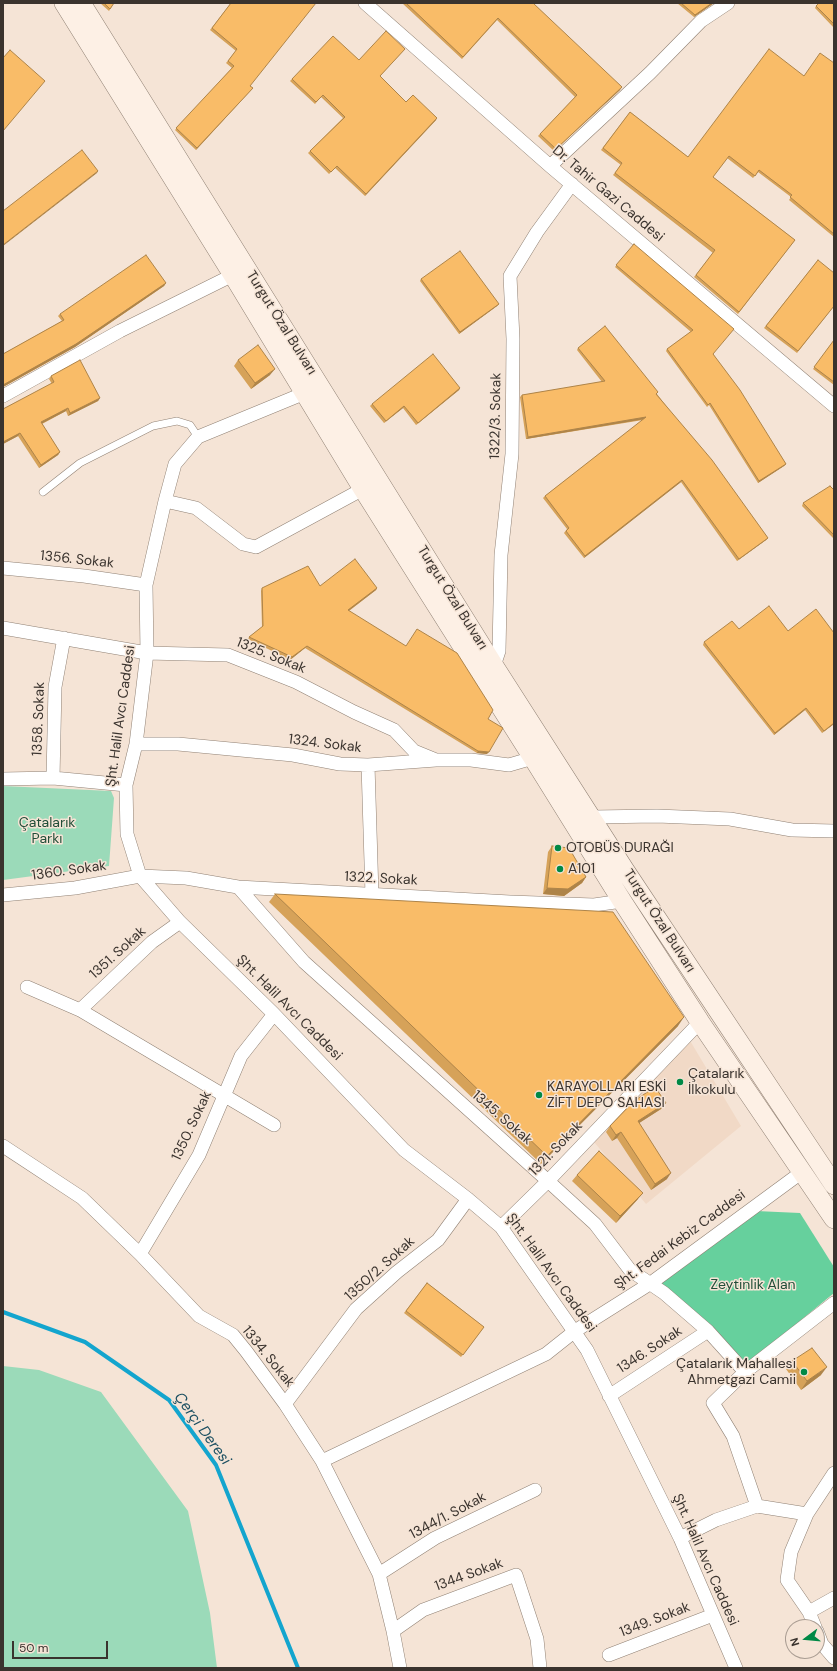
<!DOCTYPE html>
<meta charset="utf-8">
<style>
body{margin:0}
#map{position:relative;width:837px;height:1671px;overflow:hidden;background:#f5e4d6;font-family:"DM Sans",sans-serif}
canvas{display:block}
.frame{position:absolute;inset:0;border:4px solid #3a332e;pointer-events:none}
.north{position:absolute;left:785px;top:1619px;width:40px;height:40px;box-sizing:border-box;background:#f5e4d6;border:1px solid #aa9d93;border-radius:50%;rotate:254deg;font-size:11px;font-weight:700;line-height:16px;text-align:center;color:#3a332e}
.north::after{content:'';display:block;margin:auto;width:14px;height:18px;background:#008946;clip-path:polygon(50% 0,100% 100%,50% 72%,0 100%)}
.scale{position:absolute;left:12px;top:1641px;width:96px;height:18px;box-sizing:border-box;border:2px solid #3a332e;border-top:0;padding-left:5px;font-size:12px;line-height:14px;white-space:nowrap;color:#3a332e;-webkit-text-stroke:3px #f5e4d6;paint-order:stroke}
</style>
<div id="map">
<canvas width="837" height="1671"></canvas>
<div class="frame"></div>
<div class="north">N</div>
<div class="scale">50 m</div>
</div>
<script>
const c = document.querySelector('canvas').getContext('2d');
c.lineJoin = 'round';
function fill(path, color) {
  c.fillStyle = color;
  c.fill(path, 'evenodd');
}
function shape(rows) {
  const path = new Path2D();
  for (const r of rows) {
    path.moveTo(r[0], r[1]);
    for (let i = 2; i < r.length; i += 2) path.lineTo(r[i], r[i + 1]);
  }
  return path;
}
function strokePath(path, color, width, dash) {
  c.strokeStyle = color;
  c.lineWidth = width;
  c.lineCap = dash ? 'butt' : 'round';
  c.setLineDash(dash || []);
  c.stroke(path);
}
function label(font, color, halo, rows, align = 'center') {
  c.font = font + ' "DM Sans",sans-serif';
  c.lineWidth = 3;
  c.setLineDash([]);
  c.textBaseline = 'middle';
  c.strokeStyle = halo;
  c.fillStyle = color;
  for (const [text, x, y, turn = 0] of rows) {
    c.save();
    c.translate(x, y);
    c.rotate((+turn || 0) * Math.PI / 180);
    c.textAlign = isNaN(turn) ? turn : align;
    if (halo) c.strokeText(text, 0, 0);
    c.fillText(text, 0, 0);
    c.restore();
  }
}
fill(shape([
 [689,1039,741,1126,646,1204,589,1136]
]), '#f1d9c6');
fill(shape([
 [3,786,111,791,114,798,109,866,3,880],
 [3,1366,39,1370,101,1392,188,1511,210,1613,217,1668,3,1668]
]), '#9bdab9');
fill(shape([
 [756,1211,800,1213,834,1267,834,1293,745,1366,660,1283]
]), '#66d09d');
strokePath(shape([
 [3,1312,85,1342,169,1400,216,1465,298,1668]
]), '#13a5ce', 4);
const service = shape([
 [43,492,80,463,153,426,177,421,190,425,198,437]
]);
const minor = shape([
 [365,3,550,166,834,406],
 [550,166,650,73,701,21,728,3],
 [3,396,120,331,233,275],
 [363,489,256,547,243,544,196,508,165,501,146,585,147,653,136,744,126,785,127,834,140,876,180,922,274,1014,404,1150,468,1199,501,1227,587,1350,680,1538,736,1668],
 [165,501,175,464,198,437,305,393],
 [3,568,84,576,146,585],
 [3,628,147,653,228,655,296,682,354,712,394,730,414,751,436,760],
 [494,666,499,651,501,555,512,454,513,339,510,276,537,232,572,184],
 [136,744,178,744,293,755,340,764,368,765,436,760,471,760,509,765,533,758],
 [368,765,372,895],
 [53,778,55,687,64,638],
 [3,779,53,778,126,785],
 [593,817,657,816,730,819,792,830,834,831],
 [238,887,304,962,548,1181,595,1224,630,1270,664,1293,708,1331,745,1372],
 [3,895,75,888,140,876,186,878,238,887,510,902,594,905,622,901],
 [27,987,80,1010,274,1125],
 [80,1010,152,942,180,922],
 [3,1146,82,1198,140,1254,199,1316,233,1335,246,1351,285,1404,322,1461,379,1574,393,1631,400,1668],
 [501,1227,548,1181,700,1022],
 [140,1254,199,1155,241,1056,274,1014],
 [609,1396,708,1331],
 [285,1404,356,1309,397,1272,438,1240,468,1199],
 [322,1461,546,1354,575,1331,651,1283,802,1172],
 [757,1506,733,1436,713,1403,745,1372,834,1303],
 [680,1538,716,1520,757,1506,807,1514],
 [379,1574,435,1538,535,1490],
 [809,1612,834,1598],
 [815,1627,809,1612,787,1580,791,1552,807,1514,834,1473],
 [393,1631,423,1610,516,1575,537,1639,540,1668],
 [817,1631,822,1644,834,1658],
 [609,1655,713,1615]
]);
const secondary = shape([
 [64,3,233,275,363,489,533,758,622,901,700,1022,834,1219],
 [81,3,494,666,624,869,834,1185]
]);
strokePath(service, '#908174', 8);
strokePath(minor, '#908174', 14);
strokePath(secondary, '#908174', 20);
strokePath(service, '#fff', 7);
strokePath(minor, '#fff', 13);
strokePath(secondary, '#fdf0e5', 19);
fill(shape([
 [100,3,114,3,109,11],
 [231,3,250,86,253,88,196,150,175,130,232,68,226,63,236,51,210,30],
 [402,3,533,3,620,90,554,151,538,136,575,97,497,20,462,59],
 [677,3,714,3,694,17],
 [834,3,834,28,815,8,816,6],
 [405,49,380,76,406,102,436,120,365,196,335,168,329,174,308,153,343,118,321,97,315,104,290,81,292,79,359,60],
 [834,63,834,237,789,200,791,197,758,172,753,178,727,158,713,177,795,240,738,314,694,277,713,253,613,175,621,165,601,150,630,112,688,157,804,76],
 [634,244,713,354,786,464,784,466,758,483,709,405,707,407,666,351,667,349,691,332,615,267],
 [818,260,834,306,797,353,764,328],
 [421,279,499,304,497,306,459,334,420,281],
 [166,283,164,286,75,347,3,387,3,354,62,321,58,316,60,314],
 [834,340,834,385,813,369],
 [578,348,657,394,768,538,766,540,737,561,681,482,584,558,564,533,567,529,543,498,545,496,643,420,526,439,520,397,522,395,602,382,577,350],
 [238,360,270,375,251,389,234,366],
 [51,376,100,398,98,401,68,416,66,411,42,424,60,452,58,455,39,468,18,436,3,444,3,409,52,384,49,379],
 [460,388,459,390,416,425,403,408,384,423,370,406,372,404],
 [834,490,834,539,802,506,803,503],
 [320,586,377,588,376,590,349,611,488,719,487,754,477,753,305,648,290,660,248,639,249,637,262,627,261,591,262,588],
 [739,629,834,633,834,724,822,733,805,710,774,735,703,645,704,642],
 [552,846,586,877,582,883,564,896,543,894,548,852],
 [275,894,678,1026,541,1164,269,902],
 [666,1103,661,1109,639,1123,667,1179,651,1190,617,1138,612,1141,606,1132,610,1126],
 [577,1175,638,1199,616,1223,572,1181],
 [427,1283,484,1327,461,1357,404,1313],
 [792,1361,821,1375,801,1390,786,1369]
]), '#d6a259');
fill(shape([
 [712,3,714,3,694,17,695,15],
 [622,87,620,90,554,151,556,149],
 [253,88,251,90,196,150,197,148],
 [437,118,436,120,365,196,366,194],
 [98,171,97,173,3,246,3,245],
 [166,283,164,286,75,347,3,387,3,385],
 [499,304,497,306,459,334,460,332],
 [275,369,270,375,251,389,255,383],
 [460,388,459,390,416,425,418,423],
 [100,398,98,401,68,416,70,413],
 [404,406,403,408,384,423,386,421],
 [68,408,66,411,39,425,41,422],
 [646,417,645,419,526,439,528,437],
 [20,433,18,436,3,444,3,442],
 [60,452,58,455,39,468,41,465],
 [786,464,784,466,758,483,759,481],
 [682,480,681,482,584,558,585,556],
 [768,538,766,540,737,561,739,559],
 [377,588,376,590,347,612,348,610],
 [307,646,305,648,290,660,292,657],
 [806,708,805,710,774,735,775,733],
 [834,723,834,724,822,733,824,731],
 [478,751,489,752,487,754,477,753],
 [586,877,582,883,564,896,543,894,547,888],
 [684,1017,678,1026,541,1164,547,1156],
 [666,1103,661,1109,633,1127,638,1121],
 [621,1132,617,1138,612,1141,616,1135],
 [671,1173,667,1179,651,1190,655,1184],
 [643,1193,638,1199,616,1223,620,1216],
 [827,1367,821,1375,801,1390,807,1381]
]), '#ae8449');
const building = shape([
 [104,3,114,3,110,9,104,3],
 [231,3,316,3,250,86,253,88,197,148,176,128,234,66,228,61,237,49,212,28,231,3],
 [406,3,533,3,622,87,556,149,540,134,577,95,498,18,463,57,406,3],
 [681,3,712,3,695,15,681,3],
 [819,3,834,3,834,24,816,6,819,3],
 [386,31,405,49,380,76,406,102,413,95,437,118,366,194,337,166,331,172,310,151,345,117,323,95,316,102,292,79,333,36,359,60,386,31],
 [769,49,804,76,820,53,834,63,834,234,790,197,792,195,759,170,755,176,729,156,713,177,795,240,739,312,696,275,715,250,615,173,622,163,603,148,630,112,688,157,769,49],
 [10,50,45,81,3,131,3,58,10,50],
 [82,150,98,171,3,245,3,211,82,150],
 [634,244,734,329,713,354,740,390,786,464,759,481,710,403,708,405,667,349,693,330,616,265,634,244],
 [460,251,499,304,460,332,421,279,460,251],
 [146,255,166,283,76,344,3,385,3,354,64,320,60,314,146,255],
 [818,260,834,273,834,306,798,351,766,326,818,260],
 [605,326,658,392,656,394,712,460,768,538,739,559,682,480,585,556,566,531,569,528,545,496,646,417,528,437,522,395,605,381,578,348,605,326],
 [834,340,834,382,814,367,834,340],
 [258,345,275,369,255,383,238,360,258,345],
 [433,354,460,388,418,423,404,406,386,421,372,404,433,354],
 [80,360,100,398,70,413,68,408,41,422,60,452,41,465,20,433,3,442,3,409,54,382,51,376,80,360],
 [830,486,834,490,834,535,803,503,830,486],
 [355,559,377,588,348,610,406,646,417,629,457,653,493,710,488,719,503,728,489,752,478,751,307,646,292,657,249,637,263,626,262,588,308,566,320,586,355,559],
 [769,606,788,631,816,609,834,633,834,723,824,731,806,708,775,733,704,642,732,621,739,629,769,606],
 [552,846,569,848,586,877,568,889,547,888,552,846],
 [275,894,613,912,684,1017,547,1156,275,894],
 [655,1087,666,1103,638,1121,671,1173,655,1184,621,1132,616,1135,610,1126,634,1101,655,1087],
 [599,1151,643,1193,620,1216,577,1175,599,1151],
 [427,1283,484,1327,463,1355,406,1311,427,1283],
 [812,1348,827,1367,807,1381,792,1361,812,1348]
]);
fill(building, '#f9bc68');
strokePath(building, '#ae8449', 1);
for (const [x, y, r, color] of [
 [558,848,4,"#008946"],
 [560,869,4,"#008946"],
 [680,1082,4,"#008946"],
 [539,1095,4,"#008946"],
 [804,1372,4,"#008946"]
]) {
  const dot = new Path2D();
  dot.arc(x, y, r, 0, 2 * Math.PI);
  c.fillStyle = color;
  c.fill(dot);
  strokePath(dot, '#f5e4d6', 1.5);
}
label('14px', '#3a332e', '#f5e4d6', [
 ["Dr. Tahir Gazi Caddesi",608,194,40],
 ["Turgut Özal Bulvarı",281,323,58],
 ["1322/3. Sokak",496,416,-89],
 ["1356. Sokak",77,560,6],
 ["Turgut Özal Bulvarı",452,598,58],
 ["1325. Sokak",271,656,22],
 ["Şht. Halil Avcı Caddesi",121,716,-82],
 ["1358. Sokak",39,719,-88],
 ["1324. Sokak",325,744,7],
 ["1360. Sokak",69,871,-8],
 ["1322. Sokak",381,879,3],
 ["Turgut Özal Bulvarı",659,921,57],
 ["1351. Sokak",118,953,-42],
 ["Şht. Halil Avcı Caddesi",289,1008,45],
 ["1345. Sokak",502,1118,41],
 ["1350. Sokak",192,1126,-65],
 ["1321. Sokak",556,1149,-46],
 ["Şht. Fedai Kebiz Caddesi",680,1240,-36],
 ["1350/2. Sokak",380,1269,-42],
 ["Şht. Halil Avcı Caddesi",551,1273,54],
 ["1346. Sokak",650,1350,-33],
 ["1334. Sokak",268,1357,51],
 ["1344/1. Sokak",448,1516,-28],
 ["Şht. Halil Avcı Caddesi",705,1560,66],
 ["1344 Sokak",469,1575,-20],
 ["1349. Sokak",655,1620,-21]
]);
label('14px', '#224e39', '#f5e4d6', [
 ["Çatalarık",47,823],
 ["Parkı",47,839],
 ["Zeytinlik Alan",753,1285]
]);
label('14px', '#3a332e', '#f5e4d6', [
 ["OTOBÜS DURAĞI",566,848],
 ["A101",568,869],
 ["Çatalarık",688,1074],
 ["İlkokulu",688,1090],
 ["KARAYOLLARI ESKİ",547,1087],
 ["ZİFT DEPO SAHASI",547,1103],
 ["Çatalarık Mahallesi",796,1364,"right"],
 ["Ahmetgazi Camii",796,1380,"right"]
], 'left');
label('italic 15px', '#1b4f61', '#f5e4d6', [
 ["Çerçi Deresi",202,1429,54]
]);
</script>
